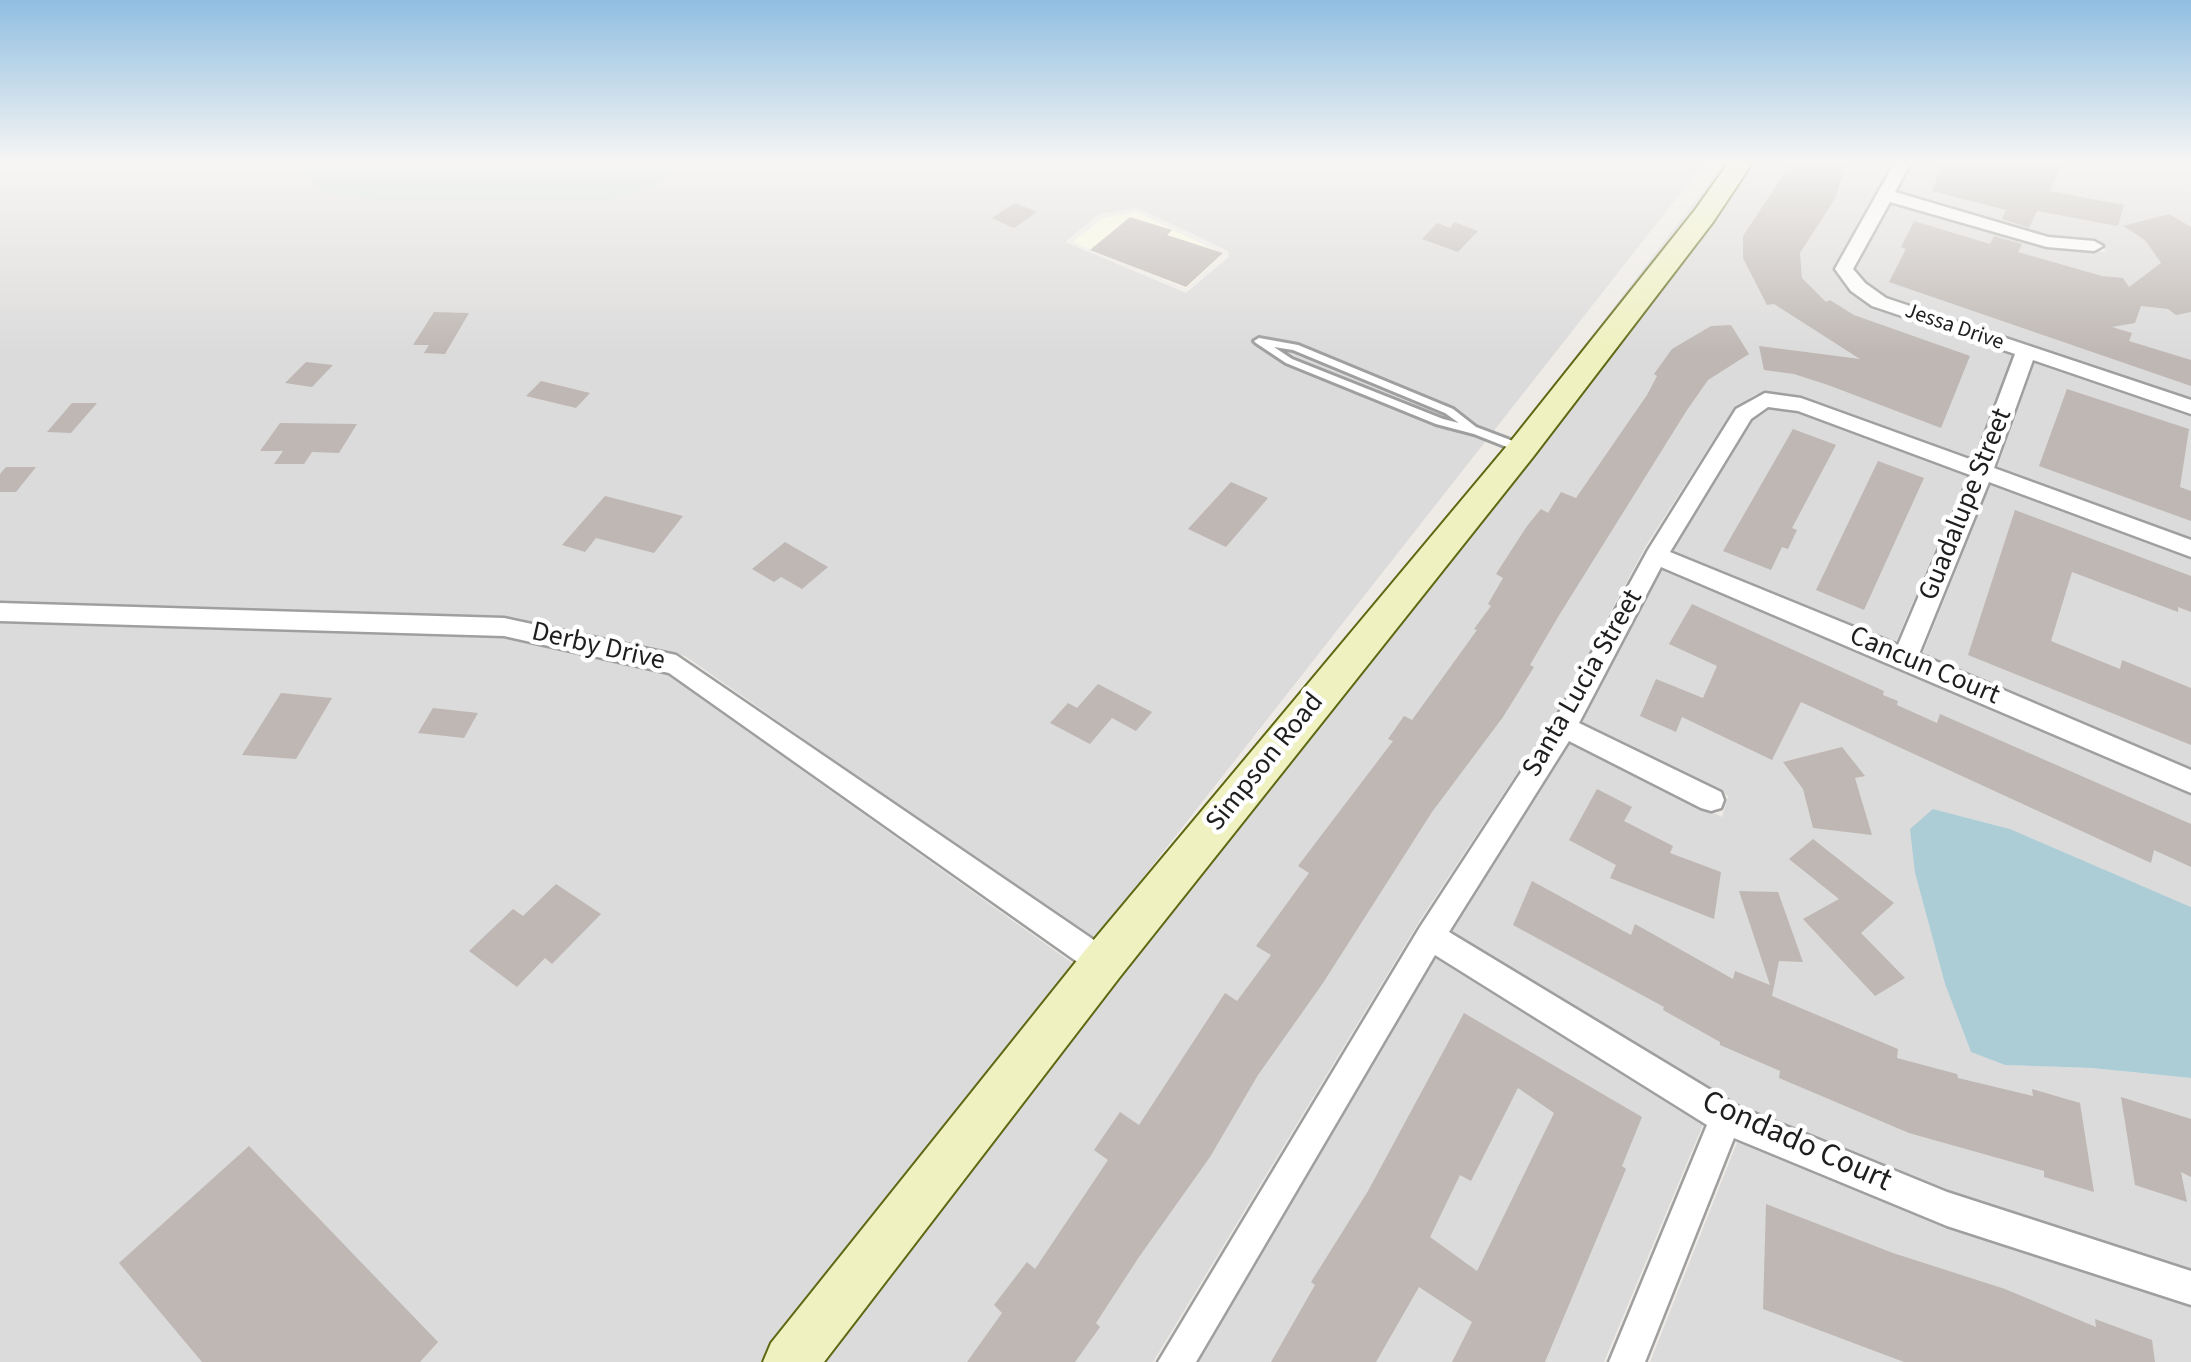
<!DOCTYPE html>
<style>
body{margin:0}
canvas{display:block;background:#eeebe6}
</style>
<canvas width="2191" height="1362"></canvas>
<script>
const c = document.querySelector('canvas').getContext('2d');
c.lineJoin = 'round';
function fill(path, color) {
  c.fillStyle = color;
  c.fill(path, 'evenodd');
}
function shape(rows) {
  const path = new Path2D();
  for (const r of rows) {
    path.moveTo(r[0], r[1]);
    for (let i = 2; i < r.length; i += 2) path.lineTo(r[i], r[i + 1]);
  }
  return path;
}
function strokePath(path, color, width, dash) {
  c.strokeStyle = color;
  c.lineWidth = width;
  c.lineCap = dash ? 'butt' : 'round';
  c.setLineDash(dash || []);
  c.stroke(path);
}
function label(font, color, halo, rows, align = 'center') {
  c.font = font + ' "Source Sans 3",sans-serif';
  c.lineWidth = 9;
  c.setLineDash([]);
  c.textBaseline = 'middle';
  c.strokeStyle = halo;
  c.fillStyle = color;
  for (const [text, x, y, turn = 0] of rows) {
    c.save();
    c.translate(x, y);
    c.rotate((+turn || 0) * Math.PI / 180);
    c.textAlign = isNaN(turn) ? turn : align;
    if (halo) c.strokeText(text, 0, 0);
    c.fillText(text, 0, 0);
    c.restore();
  }
}
fill(shape([
 [0,162,303,162,303,175,531,198,607,200,649,189,693,162,1705,162,1093,941,685,656,510,617,0,601],
 [1138,208,1228,251,1229,257,1186,293,1065,242,1099,214],
 [1725,162,1893,162,1836,269,1877,307,2013,354,1974,460,1799,398,1756,394,1734,408,1647,544,1552,720,1422,917,1153,1362,807,1362],
 [1913,162,2191,162,2191,401,1883,298,1866,286,1855,271,1892,201,2047,247,2106,252,2099,242,2046,237,1896,193],
 [2035,361,2191,413,2191,541,1997,468],
 [1771,407,1801,412,1968,472,1895,644,1672,553,1752,420],
 [1992,481,2191,557,2191,772,1922,655],
 [1663,568,1903,666,2191,793,2191,907,2010,829,1933,809,1915,873,1945,984,1971,1052,2005,1065,2092,1068,2191,1078,2191,1269,1945,1190,1730,1103,1450,933,1571,742,1722,817,1728,796,1582,723],
 [0,622,498,637,668,675,1075,965,762,1362,0,1362],
 [1436,956,1704,1122,1604,1362,1198,1362],
 [1738,1140,1950,1228,2191,1307,2191,1362,1650,1362]
]), '#dcdbdb');
fill(shape([
 [1136,212,1223,254,1186,288,1073,242,1103,218]
]), '#fbfbe2');
fill(shape([
 [303,162,693,162,649,189,607,200,377,200,324,193,302,175]
]), '#c5dad0');
fill(shape([
 [1933,809,2010,829,2191,907,2191,1078,2092,1068,2005,1065,1971,1052,1945,984,1915,873,1910,829]
]), '#acccd6');
fill(shape([
 [1792,162,1846,162,1836,197,1800,253,1802,278,1826,302,1830,300,1854,315,1970,356,1941,428,1828,385,1794,374,1764,370,1759,346,1860,359,1774,304,1767,305,1743,258,1743,236],
 [1943,162,2062,162,2050,191,2124,205,2118,226,2037,211,2029,228,2002,219,2006,210,1932,191],
 [1015,203,1037,212,1014,228,992,218],
 [2169,214,2191,227,2191,312,2176,315,2168,309,2141,306,2135,323,2112,327,2132,333,2129,341,2191,360,2191,386,1889,282,1906,249,1901,247,1914,221,1990,244,1994,236,2022,244,2018,252,2102,276,2123,278,2129,287,2161,263,2145,240,2123,226],
 [1130,217,1172,230,1167,235,1223,253,1186,287,1090,250],
 [1454,222,1478,231,1458,252,1422,239,1437,223,1450,228],
 [434,312,469,313,445,354,424,353,429,345,413,345],
 [1731,325,1749,354,1708,380,1687,410,1558,617,1530,665,1534,667,1503,717,1432,812,1323,983,1258,1075,1210,1157,1139,1257,1096,1323,1100,1327,1075,1362,967,1362,1002,1313,994,1305,1027,1262,1035,1269,1108,1160,1094,1150,1120,1112,1139,1125,1225,993,1237,1001,1271,955,1256,946,1309,873,1298,866,1393,741,1388,739,1404,716,1412,720,1477,630,1474,629,1491,606,1488,604,1503,578,1496,574,1527,526,1541,509,1548,513,1561,492,1576,498,1647,395,1657,376,1654,374,1672,349,1711,326],
 [306,362,333,365,312,387,285,383],
 [541,381,590,393,576,408,526,396],
 [2067,389,2189,429,2180,487,2191,491,2191,521,2039,466],
 [72,403,97,403,71,433,47,432],
 [280,423,357,424,339,453,312,452,304,464,274,464,283,451,260,451],
 [1793,429,1836,445,1792,528,1797,530,1788,549,1782,547,1771,570,1723,551],
 [1878,461,1924,478,1864,610,1816,590],
 [6,467,36,467,16,492,0,492,0,474],
 [1231,482,1268,498,1226,547,1188,529],
 [605,496,683,516,654,553,596,538,585,552,562,545],
 [2015,510,2191,576,2191,612,2178,607,2178,612,2072,572,2051,641,2120,669,2122,660,2191,688,2191,745,1968,655],
 [785,542,828,567,802,589,781,577,774,582,752,569],
 [1692,604,1884,691,1883,695,1898,701,1897,705,1937,723,1940,714,2191,824,2191,867,2154,850,2151,863,1801,702,1772,760,1682,717,1676,732,1640,716,1656,679,1703,698,1717,666,1669,644],
 [1098,684,1152,712,1136,731,1112,718,1090,744,1050,723,1068,703,1077,708],
 [281,693,332,698,296,759,242,755],
 [433,708,478,713,464,738,418,733],
 [1842,747,1865,776,1855,778,1872,835,1813,828,1803,789,1783,762],
 [1597,789,1632,807,1624,821,1673,846,1670,853,1721,872,1714,919,1610,878,1616,865,1569,840],
 [1813,839,1894,903,1861,933,1905,978,1875,996,1803,919,1839,899,1789,859],
 [1532,881,1631,935,1635,924,1733,979,1735,971,1770,985,1739,891,1778,892,1803,962,1779,961,1772,996,1898,1049,1897,1058,1957,1074,1958,1078,2033,1096,2032,1089,2080,1103,2094,1192,2044,1177,2044,1171,1909,1133,1779,1078,1780,1071,1720,1045,1720,1042,1663,1010,1664,1007,1513,925],
 [556,884,601,914,552,964,545,958,517,987,469,951,513,909,523,916],
 [1464,1013,1642,1117,1622,1166,1626,1169,1545,1362,1452,1362,1472,1322,1419,1287,1376,1362,1271,1362,1315,1285,1311,1282,1368,1191],
 [1518,1088,1554,1113,1477,1271,1430,1237,1460,1175,1471,1181],
 [2121,1097,2191,1119,2191,1177,2181,1172,2187,1202,2135,1185],
 [249,1146,438,1342,420,1362,202,1362,119,1263],
 [1766,1204,1893,1253,2005,1289,2096,1327,2095,1319,2152,1340,2155,1362,1904,1362,1763,1309]
]), '#beb7b3');
const lane = shape([
 [1259,338,1298,345,1453,409,1476,427,1526,446,1527,449,1522,453,1474,434,1436,424,1286,363,1256,343,1254,341,1259,338],
 [1274,347,1293,350,1445,413,1459,423,1443,419,1292,359,1274,347]
]);
const street = shape([
 [1895,162,1911,162,1895,192,2048,237,2094,241,2103,246,2094,251,2047,247,1890,202,1853,269,1865,283,1886,298,2191,400,2191,414,2033,360,1994,468,2191,540,2191,557,1989,482,1919,654,2191,770,2191,793,1661,567,1579,723,1721,792,1724,800,1721,808,1711,811,1701,808,1569,741,1449,932,1737,1106,1947,1192,2191,1271,2191,1305,1947,1226,1734,1138,1645,1362,1609,1362,1707,1125,1435,955,1196,1362,1158,1362,1420,927,1555,720,1648,550,1736,409,1765,393,1801,398,1975,461,2015,354,1872,306,1851,291,1835,269,1895,162],
 [1768,407,1798,411,1970,475,1898,645,1670,552,1751,419,1768,407],
 [0,603,504,618,676,655,1113,953,1118,963,1113,973,1103,977,1093,973,669,673,504,636,0,621,0,603]
]);
const secondary = shape([
 [1729,162,1753,162,1713,222,1533,457,1119,978,824,1362,763,1362,771,1343,1087,948,1511,441,1695,210,1729,162]
]);
strokePath(lane, '#9f9f9f', 6);
strokePath(street, '#9f9f9f', 5);
strokePath(secondary, '#5e6813', 4);
fill(lane, '#fff');
fill(street, '#fff');
fill(secondary, '#eff1c0');
const sky = c.createLinearGradient(0, 0, 0, 353);
sky.addColorStop(0, '#90bee1');
sky.addColorStop(0.46, '#f7f6f4');
sky.addColorStop(1, '#f7f6f400');
c.fillStyle = sky;
c.fillRect(0, 0, 2191, 353);
label('22px', '#1e1e1e', '#fff', [
 ["Jessa Drive",1954,328,19]
]);
label('28px', '#1e1e1e', '#fff', [
 ["Guadalupe Street",1967,505,-68],
 ["Derby Drive",598,648,13],
 ["Cancun Court",1924,667,23],
 ["Santa Lucia Street",1584,684,-60],
 ["Simpson Road",1266,763,-51]
]);
label('32px', '#1e1e1e', '#fff', [
 ["Condado Court",1796,1143,24]
]);
</script>
